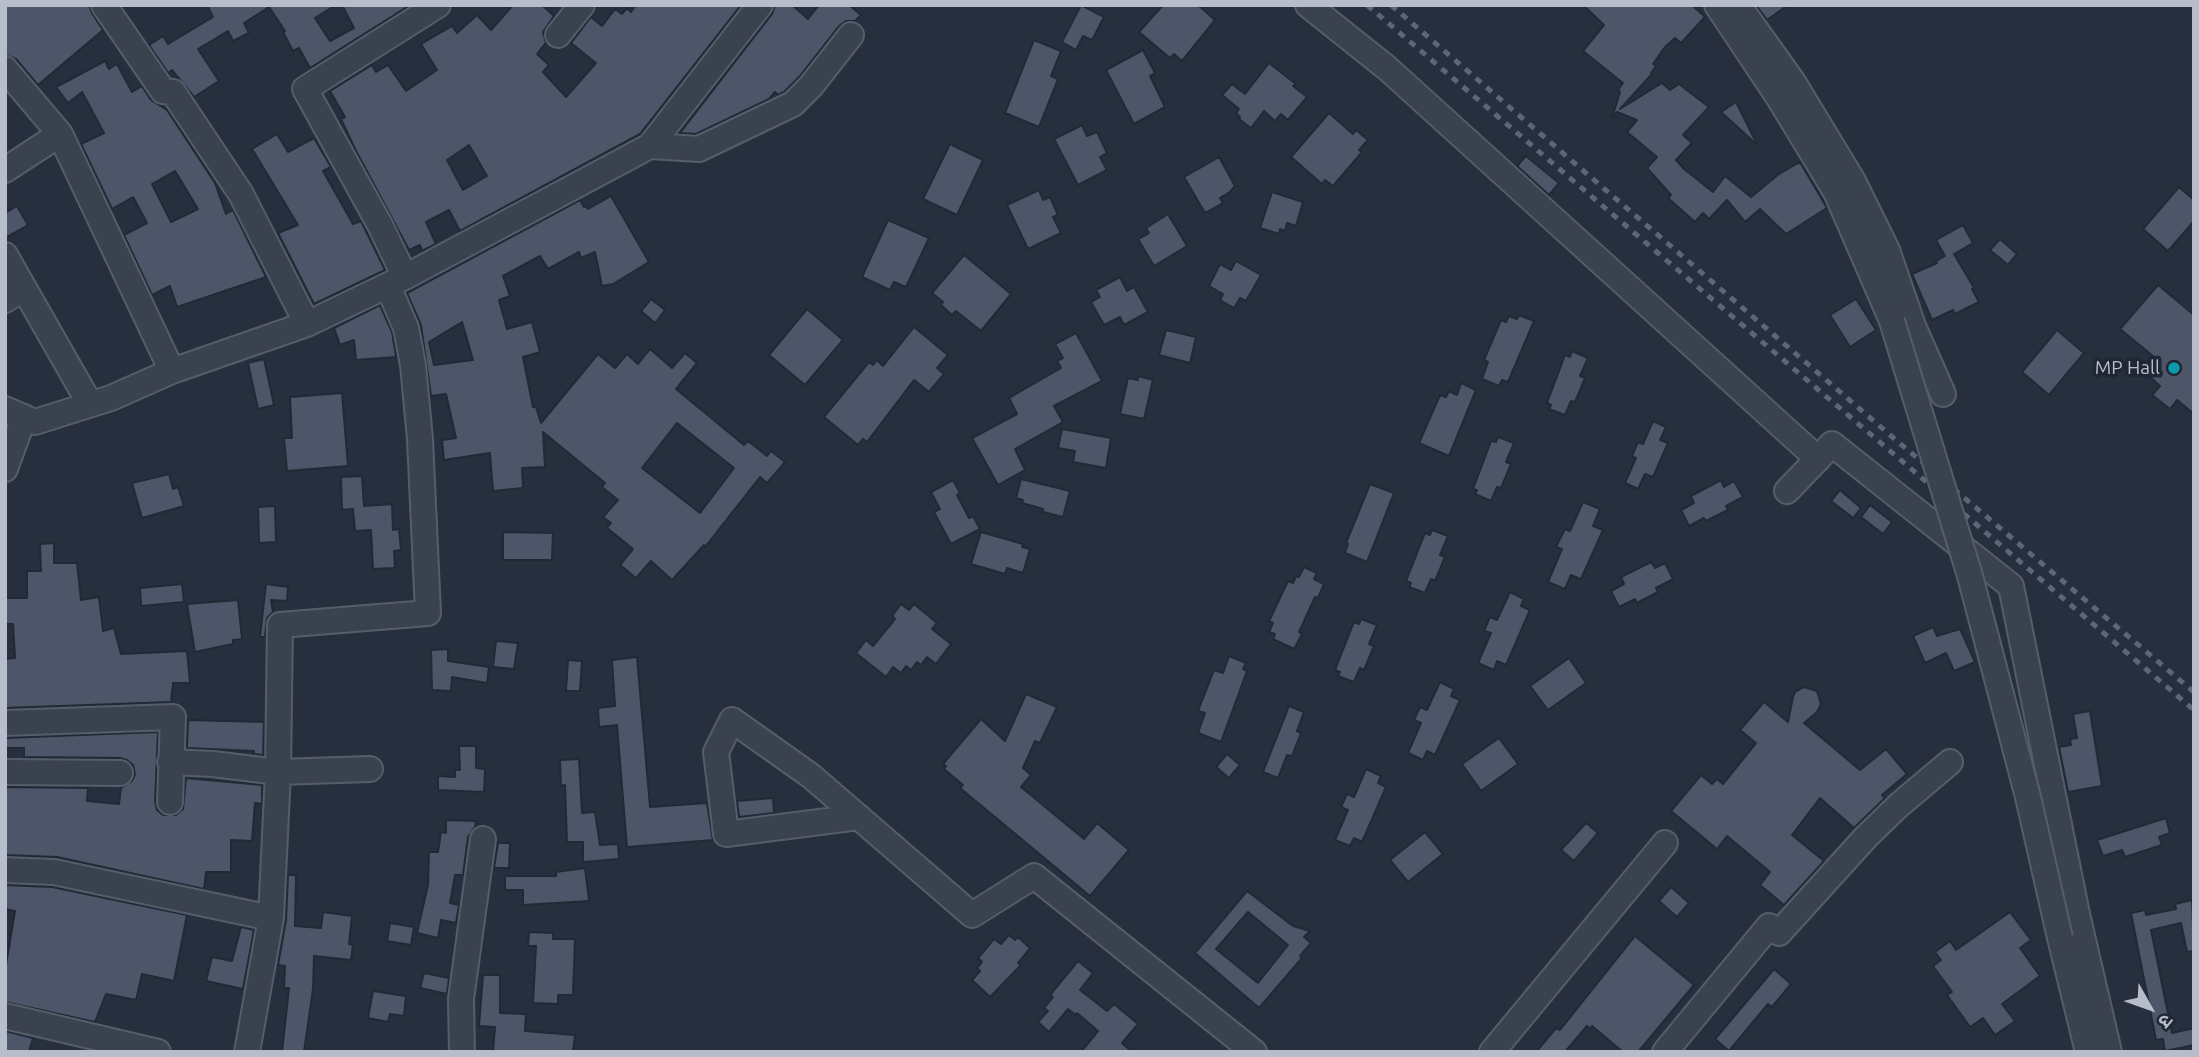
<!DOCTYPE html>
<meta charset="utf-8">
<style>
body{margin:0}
#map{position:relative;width:2199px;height:1057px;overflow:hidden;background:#272f3f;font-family:Ubuntu,"Noto Sans Devanagari",sans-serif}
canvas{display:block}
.frame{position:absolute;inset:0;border:7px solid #b7bdca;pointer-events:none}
.north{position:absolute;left:2115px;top:973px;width:70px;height:70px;-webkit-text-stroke:5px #1f2735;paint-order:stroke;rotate:130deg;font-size:19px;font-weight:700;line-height:28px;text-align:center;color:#b7bdca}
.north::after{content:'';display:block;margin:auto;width:24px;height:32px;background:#b7bdca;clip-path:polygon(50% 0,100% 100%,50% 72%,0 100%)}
</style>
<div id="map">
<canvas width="2199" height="1057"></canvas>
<div class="frame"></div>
<div class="north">उ</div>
</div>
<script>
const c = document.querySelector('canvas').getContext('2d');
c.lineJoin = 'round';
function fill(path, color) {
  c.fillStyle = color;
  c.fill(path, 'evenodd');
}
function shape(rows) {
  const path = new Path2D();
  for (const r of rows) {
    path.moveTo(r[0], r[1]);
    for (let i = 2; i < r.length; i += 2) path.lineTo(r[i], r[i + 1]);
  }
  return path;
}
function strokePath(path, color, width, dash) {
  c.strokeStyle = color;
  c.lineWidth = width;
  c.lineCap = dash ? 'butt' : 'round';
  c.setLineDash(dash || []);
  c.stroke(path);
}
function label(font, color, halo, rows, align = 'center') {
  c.font = font + ' Ubuntu,sans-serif';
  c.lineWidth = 7;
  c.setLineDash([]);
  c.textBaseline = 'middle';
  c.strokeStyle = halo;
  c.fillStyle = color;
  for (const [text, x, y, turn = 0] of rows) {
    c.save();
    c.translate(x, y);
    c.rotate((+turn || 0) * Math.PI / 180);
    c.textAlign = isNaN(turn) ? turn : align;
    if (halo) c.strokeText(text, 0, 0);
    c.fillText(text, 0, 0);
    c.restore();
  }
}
const building = shape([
 [5,5,89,5,92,13,103,30,38,85,16,59,5,55,5,5],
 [207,5,336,5,315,18,330,41,354,28,342,5,410,5,310,68,299,48,293,51,283,32,285,31,269,7,244,23,249,33,233,41,228,31,198,49,219,81,194,97,172,70,168,73,149,45,163,36,168,44,213,17,207,5],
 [513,5,542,5,554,16,543,32,546,43,537,54,549,65,543,72,566,97,596,63,571,43,591,17,602,26,615,9,622,14,627,8,631,12,636,5,741,5,640,134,460,231,449,210,426,222,436,244,422,251,420,245,409,250,355,149,341,119,345,117,330,91,372,65,376,72,388,65,406,91,437,70,421,44,452,26,457,33,477,15,491,30,513,5],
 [469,145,487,176,463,190,447,160,469,145],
 [775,5,792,5,808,19,819,5,849,5,861,15,855,21,846,21,839,26,800,76,784,92,778,95,775,92,769,99,696,134,680,133,772,14,775,5],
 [1081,5,1104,17,1092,40,1083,36,1076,50,1062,42,1081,5],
 [1163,5,1198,5,1215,20,1182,61,1174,54,1170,58,1139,32,1163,5],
 [1583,5,1692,5,1705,17,1681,43,1675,38,1665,47,1653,64,1656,66,1651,73,1652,74,1620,109,1662,83,1670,90,1679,84,1709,107,1683,135,1692,143,1676,160,1684,169,1713,192,1725,176,1751,197,1779,174,1800,162,1827,208,1786,234,1760,209,1745,222,1727,200,1709,219,1703,213,1695,222,1668,198,1671,195,1647,168,1657,157,1627,132,1637,120,1617,112,1612,118,1620,92,1618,90,1623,83,1583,51,1604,25,1583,5],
 [1756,5,1788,5,1767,20,1756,5],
 [1034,40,1061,51,1051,76,1058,79,1039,127,1005,113,1034,40],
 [1143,50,1155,73,1150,76,1165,107,1134,124,1106,70,1143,50],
 [105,61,109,69,117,64,132,92,142,86,151,100,167,110,215,183,226,214,233,210,266,277,177,307,170,286,152,295,124,235,147,223,133,197,112,209,81,144,104,133,82,92,68,103,56,87,105,61],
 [175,171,198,209,171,222,152,184,175,171],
 [1269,63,1296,84,1293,86,1307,97,1288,120,1281,114,1275,121,1264,111,1251,128,1239,119,1240,117,1236,113,1239,109,1222,95,1232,84,1245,94,1269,63],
 [1736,102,1757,144,1756,144,1721,112,1736,102],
 [1329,113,1353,134,1356,130,1368,140,1359,150,1362,152,1333,186,1325,180,1322,184,1291,157,1329,113],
 [1082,125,1087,136,1097,132,1107,153,1100,157,1107,170,1078,185,1054,139,1082,125],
 [277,134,288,152,314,138,331,167,323,171,353,224,361,221,385,270,314,304,278,233,298,225,252,149,277,134],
 [950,144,983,160,957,215,923,199,950,144],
 [1526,156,1559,183,1549,195,1517,166,1526,156],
 [1219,157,1235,186,1230,192,1220,198,1223,203,1205,213,1184,177,1219,157],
 [2179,187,2194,200,2194,221,2168,251,2143,229,2179,187],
 [1039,190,1043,200,1050,197,1058,215,1053,217,1061,233,1028,249,1007,205,1039,190],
 [1272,192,1303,202,1296,226,1287,223,1285,231,1280,229,1279,234,1260,228,1272,192],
 [611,196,649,262,613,284,602,286,595,252,581,258,579,252,548,269,540,256,503,276,510,296,499,300,507,329,532,322,540,352,523,357,533,407,536,407,541,423,598,354,615,368,627,354,638,364,650,349,672,368,685,353,697,363,676,389,744,445,748,441,767,456,771,451,785,462,767,483,760,477,705,547,704,545,672,580,651,561,636,578,620,565,633,549,607,528,611,523,603,517,618,500,602,487,605,483,543,432,545,467,522,468,523,488,493,491,490,453,444,460,442,440,456,438,446,394,431,396,421,325,407,293,580,200,584,207,586,206,588,209,611,196],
 [462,322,473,360,434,365,429,342,462,322],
 [677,423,734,468,700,513,642,468,677,423],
 [17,206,28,225,5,238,5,213,17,206],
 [1168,214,1187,246,1154,266,1138,239,1149,233,1146,228,1168,214],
 [888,220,929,238,906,287,894,282,890,290,862,277,888,220],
 [1963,225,1973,243,1954,254,1974,288,1972,289,1979,302,1955,314,1953,310,1932,320,1912,274,1937,263,1936,261,1945,256,1936,240,1963,225],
 [2000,239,2017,254,2008,265,1990,250,2000,239],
 [964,255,1011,294,981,331,956,311,952,315,941,305,943,302,932,293,964,255],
 [1236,261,1261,275,1246,301,1240,298,1234,308,1220,300,1223,294,1209,286,1220,264,1231,270,1236,261],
 [1120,277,1127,291,1134,287,1148,312,1124,325,1120,317,1104,325,1091,302,1100,297,1096,290,1120,277],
 [2158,285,2194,315,2194,414,2177,400,2170,409,2152,395,2160,386,2148,375,2159,361,2120,329,2158,285],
 [651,299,665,310,655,323,641,311,651,299],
 [1856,299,1876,330,1850,347,1830,315,1856,299],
 [380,305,392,332,396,357,356,360,354,340,340,345,334,328,380,305],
 [807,309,843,340,805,385,769,355,807,309],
 [1519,315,1534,321,1508,382,1502,380,1499,386,1482,379,1488,362,1484,360,1501,320,1506,322,1509,316,1517,319,1519,315],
 [914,327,948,355,937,368,944,374,929,392,914,380,867,442,863,439,858,445,824,417,869,362,873,365,877,360,883,366,914,327],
 [1166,330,1196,337,1190,363,1159,355,1166,330],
 [2057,330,2084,353,2049,395,2022,372,2057,330],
 [1076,333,1102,381,1054,406,1063,422,1015,449,1025,470,998,485,972,438,1017,414,1009,398,1061,368,1057,361,1063,358,1055,344,1076,333],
 [1572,351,1588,358,1580,376,1585,378,1575,402,1571,401,1565,415,1549,409,1551,405,1547,403,1565,355,1570,357,1572,351],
 [264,359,274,405,258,409,248,363,264,359],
 [1138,376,1153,380,1144,419,1120,414,1128,378,1138,380,1138,376],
 [1461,383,1476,390,1449,456,1419,443,1440,395,1446,397,1449,391,1457,395,1461,383],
 [342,393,348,466,287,471,284,438,292,438,290,397,342,393],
 [1653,421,1666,427,1660,440,1668,443,1653,477,1645,474,1638,489,1625,483,1636,458,1632,456,1638,442,1643,444,1653,421],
 [1062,429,1111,438,1106,468,1073,462,1075,451,1058,448,1062,429],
 [1498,437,1514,443,1506,462,1511,464,1501,488,1497,487,1491,501,1475,494,1477,490,1473,489,1491,441,1496,442,1498,437],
 [169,474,173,489,178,487,184,506,142,518,132,483,169,474],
 [362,476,364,506,392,504,393,530,399,529,401,550,394,551,395,568,373,569,371,530,355,531,353,509,342,510,341,477,362,476],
 [1021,479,1070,491,1063,517,1043,512,1043,509,1022,503,1023,500,1016,498,1021,479],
 [953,480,960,493,957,495,969,518,973,516,980,529,951,544,934,512,940,509,931,492,953,480],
 [1721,480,1724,487,1734,481,1743,497,1726,506,1728,510,1706,521,1704,518,1689,526,1681,510,1694,503,1691,496,1721,480],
 [1370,484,1394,493,1367,562,1345,553,1348,544,1346,543,1370,484],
 [1840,490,1861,508,1853,518,1831,501,1840,490],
 [1583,502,1600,509,1593,526,1603,530,1581,579,1571,575,1565,589,1548,582,1562,549,1556,547,1565,529,1570,531,1583,502],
 [1870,505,1892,522,1883,534,1861,517,1870,505],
 [275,506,276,542,259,543,258,507,275,506],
 [1432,530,1448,536,1440,555,1445,557,1435,581,1431,579,1425,593,1409,587,1411,583,1406,581,1425,533,1430,535,1432,530],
 [503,532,553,533,552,560,503,560,503,532],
 [981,532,1023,544,1022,547,1030,549,1023,573,1007,568,1005,574,971,564,981,532],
 [54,543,54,563,77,563,81,600,99,597,103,631,114,628,121,654,187,651,190,683,173,683,171,702,5,708,5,659,15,658,13,624,5,624,5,598,27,598,27,571,41,571,40,544,54,543],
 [1651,562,1655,568,1665,563,1673,579,1656,588,1658,592,1637,603,1635,599,1619,607,1611,591,1624,584,1621,577,1651,562],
 [1304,567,1317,573,1314,579,1324,584,1318,598,1315,597,1299,632,1302,634,1294,649,1273,639,1275,634,1269,632,1273,623,1269,621,1288,581,1293,583,1296,576,1299,577,1304,567],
 [182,584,184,602,141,606,140,588,182,584],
 [266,584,288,587,287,601,271,600,273,612,267,618,265,637,260,637,266,584],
 [1510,592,1524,599,1521,606,1530,610,1506,665,1497,661,1494,670,1478,663,1491,633,1484,631,1490,617,1497,620,1510,592],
 [238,600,242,639,233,640,233,644,195,652,187,604,238,600],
 [901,604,909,610,914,604,937,623,932,629,951,644,936,664,927,657,921,665,917,662,911,670,906,666,901,673,893,667,886,677,856,653,866,640,873,646,895,619,892,616,901,604],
 [1361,619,1377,625,1369,644,1374,646,1364,670,1360,668,1354,682,1338,676,1340,672,1335,670,1354,622,1359,624,1361,619],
 [1933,627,1937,636,1960,629,1975,662,1954,671,1946,653,1925,663,1913,636,1933,627],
 [496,641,518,643,514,669,493,667,496,641],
 [448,649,448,661,489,667,487,683,452,677,451,691,432,690,431,650,448,649],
 [1229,656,1246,663,1243,669,1247,671,1221,742,1198,733,1205,713,1198,711,1214,670,1223,673,1229,656],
 [637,657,650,807,707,803,713,840,627,847,617,725,599,727,598,708,615,706,612,660,637,657],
 [1569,658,1586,683,1548,710,1530,686,1569,658],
 [568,660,582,661,580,691,566,691,568,660],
 [1440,682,1454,689,1451,696,1460,700,1435,755,1427,751,1423,760,1408,753,1421,723,1414,720,1420,707,1427,710,1440,682],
 [1804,687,1817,691,1821,704,1817,712,1804,723,1860,770,1886,749,1907,774,1882,795,1885,798,1854,828,1820,798,1792,835,1824,861,1784,905,1760,885,1770,872,1727,836,1717,849,1671,811,1701,775,1712,784,1717,779,1723,784,1756,743,1740,730,1764,702,1788,722,1793,697,1795,692,1804,687],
 [1026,694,1057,707,1040,743,1035,741,1023,768,1031,775,1021,787,1084,839,1097,823,1129,850,1090,896,960,788,963,785,944,769,946,766,943,764,981,719,1005,741,1026,694],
 [1289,706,1304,712,1297,731,1301,733,1292,756,1287,755,1278,778,1263,772,1289,706],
 [2090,711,2102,786,2068,792,2059,747,2071,745,2070,739,2077,738,2073,714,2090,711],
 [188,720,264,722,263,755,254,754,254,751,187,748,188,720],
 [158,732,155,801,157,810,163,815,176,815,183,809,186,778,262,785,262,804,255,803,252,841,231,840,231,872,206,872,204,889,57,857,5,855,5,787,88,788,87,801,119,804,121,788,132,781,135,774,133,765,127,760,120,758,24,757,24,748,5,748,5,738,158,732],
 [1499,738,1518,764,1481,791,1462,764,1499,738],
 [459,746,476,746,476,768,485,769,484,792,438,790,438,776,455,777,455,770,460,770,459,746],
 [1227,754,1240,765,1229,778,1216,767,1227,754],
 [579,759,582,813,595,812,600,845,618,844,619,859,583,862,583,842,567,842,565,785,561,786,560,760,579,759],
 [1366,769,1381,776,1378,783,1386,787,1362,842,1354,838,1350,846,1335,840,1348,810,1341,807,1347,794,1354,797,1366,769],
 [773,798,774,813,739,817,737,801,773,798],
 [2166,818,2170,833,2159,837,2162,845,2125,857,2122,850,2103,856,2097,840,2166,818],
 [446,820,476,821,475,827,468,837,463,875,455,875,450,903,459,905,456,923,441,920,438,938,417,933,428,885,429,852,438,852,441,832,446,833,446,820],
 [1586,823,1598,833,1574,861,1561,850,1586,823],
 [1425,832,1443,854,1408,882,1390,860,1425,832],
 [498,843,510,843,509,868,494,868,498,843],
 [585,868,589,901,523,905,523,890,505,890,505,876,556,876,556,872,585,868],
 [288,875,296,875,295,926,321,928,323,912,352,916,349,944,353,945,351,960,314,956,313,989,304,1052,282,1052,289,988,284,988,285,966,278,965,286,920,288,875],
 [5,885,52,887,187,915,174,981,142,974,136,1000,106,994,95,1022,5,1002,5,971,15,911,5,909,5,885],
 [1671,887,1689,903,1677,917,1659,901,1671,887],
 [1247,891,1293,926,1310,931,1304,937,1311,943,1300,956,1302,958,1259,1008,1195,953,1247,891],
 [1248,912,1288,945,1258,983,1216,949,1248,912],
 [2192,900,2194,951,2187,952,2181,923,2151,930,2172,1033,2194,1028,2194,1045,2165,1051,2163,1039,2156,1040,2131,913,2145,910,2146,915,2176,909,2175,904,2192,900],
 [2010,912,2031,940,2020,948,2040,976,2002,1004,2015,1021,1995,1035,1983,1018,1970,1027,1947,995,1952,992,1933,966,1941,960,1935,952,1950,941,1956,950,2010,912],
 [390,923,414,927,411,945,387,941,390,923],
 [241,927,254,930,243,989,206,981,212,957,232,961,241,927],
 [529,932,553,933,553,939,575,939,573,995,558,995,558,1004,533,1003,536,946,528,946,529,932],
 [1009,935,1015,940,1018,937,1030,948,1018,963,1021,965,990,997,972,980,980,971,977,968,982,962,978,958,994,939,1001,944,1009,935],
 [1635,936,1694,985,1638,1052,1623,1052,1592,1026,1590,1029,1587,1026,1565,1052,1536,1052,1556,1028,1560,1030,1635,936],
 [1078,961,1093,973,1080,990,1107,1011,1114,1004,1138,1024,1122,1043,1132,1052,1081,1052,1098,1031,1077,1013,1076,1015,1068,1009,1049,1032,1038,1022,1048,1011,1044,1008,1053,997,1050,995,1078,961],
 [1774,969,1791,984,1772,1007,1768,1004,1729,1051,1715,1039,1774,969],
 [424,973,449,978,447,994,420,988,424,973],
 [483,975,500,975,500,1013,526,1014,525,1031,575,1035,573,1052,493,1052,495,1027,479,1026,483,975],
 [373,991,406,996,404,1016,390,1014,388,1022,368,1018,373,991],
 [5,1031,33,1038,29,1052,5,1052,5,1031]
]);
fill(building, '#4d5668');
strokePath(building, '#212936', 2);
const minor = shape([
 [104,5,163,91,173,92,241,194,307,324],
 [1308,5,1387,68,1818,459],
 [1717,5,1779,98,1836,192,1892,321],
 [1738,5,1793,82,1853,181,1887,250,1913,326,1943,394],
 [558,35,582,5],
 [5,69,60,134,5,170],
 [60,134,172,371],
 [650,146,699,149,793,104,811,86,851,35],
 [5,255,90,404],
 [405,277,380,225,305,89,438,5],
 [5,300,24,288],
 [5,409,35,422,111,398,172,371,307,324,405,277,650,146,760,5],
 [5,469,24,417],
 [1787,491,1832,444,2011,586,2077,914,2109,1052],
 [5,723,173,717,170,802],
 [170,762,213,764,278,772,370,769],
 [5,772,120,773],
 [859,817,726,834,716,752,732,720,811,776,972,915,1034,876,1254,1052],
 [5,870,54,872,271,918],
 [1779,933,1866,837,1898,806,1950,762],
 [2060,938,2088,1052],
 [5,1016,158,1052],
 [247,1052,271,918,278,772,280,625,428,613,420,439,413,365,406,328,388,286],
 [462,1052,461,999,483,839],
 [1492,1052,1665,843],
 [1665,1052,1769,926]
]);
strokePath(minor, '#555d6a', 28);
strokePath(minor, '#3b424f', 24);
strokePath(shape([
 [1367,5,2194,710],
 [1391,5,1897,441,2194,692]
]), '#5d6576', 5, [7, 7]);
const minorBridge = shape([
 [1892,321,1970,576,2028,797,2060,938]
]);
strokePath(minorBridge, '#555d6a', 28, []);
strokePath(minorBridge, '#3b424f', 24);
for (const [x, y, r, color] of [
 [2174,368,7,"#0f9aa8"]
]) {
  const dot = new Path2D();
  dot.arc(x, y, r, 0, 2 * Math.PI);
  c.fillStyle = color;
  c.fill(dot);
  strokePath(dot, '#1f2735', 2.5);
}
label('19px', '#b7bdca', '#1f2735', [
 ["MP Hall",2160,368]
], 'right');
</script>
